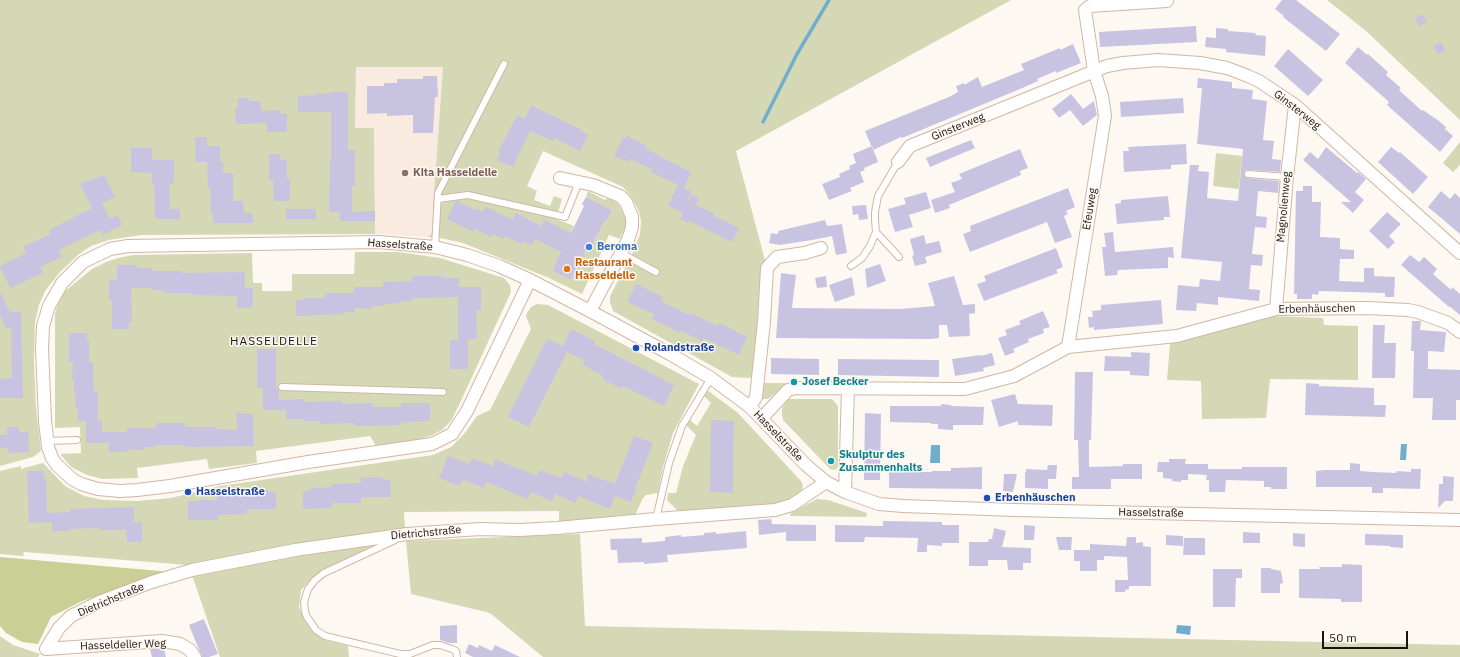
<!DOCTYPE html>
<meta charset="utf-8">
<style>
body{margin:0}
#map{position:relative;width:1460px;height:657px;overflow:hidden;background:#fef8f3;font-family:"IBM Plex Sans",sans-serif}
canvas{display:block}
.scale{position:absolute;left:1322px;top:631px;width:86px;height:18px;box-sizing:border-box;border:2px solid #1d130c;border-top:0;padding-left:5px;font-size:12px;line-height:14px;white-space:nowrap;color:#1d130c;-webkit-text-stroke:3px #fef8f3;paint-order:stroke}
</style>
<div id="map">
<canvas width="1460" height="657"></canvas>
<div class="scale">50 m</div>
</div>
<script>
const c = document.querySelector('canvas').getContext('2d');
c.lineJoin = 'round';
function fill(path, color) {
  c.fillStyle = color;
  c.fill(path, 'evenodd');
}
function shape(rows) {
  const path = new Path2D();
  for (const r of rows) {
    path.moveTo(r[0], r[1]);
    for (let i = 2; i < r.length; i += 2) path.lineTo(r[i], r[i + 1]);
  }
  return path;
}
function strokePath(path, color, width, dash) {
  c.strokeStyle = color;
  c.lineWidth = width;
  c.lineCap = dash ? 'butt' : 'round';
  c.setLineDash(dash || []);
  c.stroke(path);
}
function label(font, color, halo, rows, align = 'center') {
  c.font = font + ' "IBM Plex Sans",sans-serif';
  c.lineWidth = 3;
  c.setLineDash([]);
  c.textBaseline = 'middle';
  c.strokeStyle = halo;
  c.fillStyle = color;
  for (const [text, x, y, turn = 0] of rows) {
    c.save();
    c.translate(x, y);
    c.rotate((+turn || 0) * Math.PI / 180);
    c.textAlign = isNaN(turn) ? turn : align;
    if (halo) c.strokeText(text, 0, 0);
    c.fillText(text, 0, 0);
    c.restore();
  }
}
fill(shape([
 [356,67,443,67,433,207,433,233,427,237,375,234,374,128,355,128]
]), '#faebe1');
fill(shape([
 [0,0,1011,0,736,151,767,268,757,375,749,378,732,377,613,311,610,302,610,296,633,252,640,234,641,221,639,212,632,198,623,187,543,151,527,186,537,191,534,200,550,206,554,196,562,199,556,219,574,226,552,271,571,280,586,250,589,252,598,234,599,219,606,222,612,210,586,197,588,191,605,200,609,197,619,205,626,219,626,225,620,239,609,235,582,294,549,278,463,243,440,238,427,237,433,233,433,207,443,67,356,67,355,128,374,128,375,234,141,235,109,240,91,246,78,255,60,272,45,291,39,305,35,322,34,361,36,408,41,451,33,457,0,466],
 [1327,0,1460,0,1460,120,1366,31],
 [1460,142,1460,165,1453,172,1443,163],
 [1216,153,1242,156,1239,189,1213,186],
 [355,252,399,252,440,258,504,278,510,285,511,292,459,405,451,421,442,430,432,435,415,441,376,446,370,436,256,451,257,463,209,469,207,459,137,468,138,478,102,479,87,475,71,467,60,454,81,453,80,427,55,428,55,314,60,297,64,292,92,269,106,262,118,258,133,255,252,253,253,283,262,283,262,291,292,291,292,274,354,274],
 [537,304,548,305,699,384,673,433,663,467,658,493,646,495,643,498,635,515,620,515,620,519,559,521,559,511,404,512,405,529,188,565,24,552,23,556,0,554,0,471,21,466,21,469,43,463,65,486,84,496,103,500,137,501,171,498,220,486,433,455,451,447,464,434,477,416,490,410,531,329,526,316,527,313,531,307],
 [1270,316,1323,318,1324,325,1358,326,1358,380,1270,379,1266,418,1202,419,1201,381,1167,380,1170,344],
 [760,383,786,383,784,386,768,399,759,399],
 [707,390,738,413,801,481,803,485,802,490,797,495,787,501,779,503,683,512,678,511,667,500,668,493,676,493,683,466,696,435,686,425,689,419,697,426,711,403,704,396],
 [788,399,832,399,838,406,838,465,837,469,834,470,830,469,783,420,782,415,782,408],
 [817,499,828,500,867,513,866,517,790,516,791,513],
 [580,534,585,626,1460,645,1460,657,543,657,490,613,411,594,406,541],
 [384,541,371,549,314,576,301,590,299,607,311,630,325,640,348,646,349,657,220,657,192,575],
 [0,636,13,645,40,654,38,657,0,657]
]), '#d4d8b5');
fill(shape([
 [0,557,171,572,100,595,82,601,51,617,38,644,22,642,6,633,0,626]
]), '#c9cf95');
fill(shape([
 [1401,444,1407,444,1406,460,1400,460],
 [931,445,940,445,940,463,930,463],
 [1177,625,1191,626,1190,635,1176,633]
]), '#71aece');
strokePath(shape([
 [763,122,797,54,829,0]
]), '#71aece', 3.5);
fill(shape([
 [1282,0,1296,0,1340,34,1326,51,1283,17,1284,16,1275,9],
 [1422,14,1427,22,1419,26,1415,18],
 [1196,26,1197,42,1100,47,1099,32],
 [1216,28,1228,29,1228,31,1256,33,1255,35,1266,36,1265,56,1226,52,1226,49,1205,47,1206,37,1216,38],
 [1441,42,1446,50,1438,54,1433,46],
 [1073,44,1081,63,1056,73,1056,71,1037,79,1038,81,1020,89,902,138,901,137,873,150,865,131,949,97,958,92,956,86,964,83,964,85,978,77,982,87,1024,70,1021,64,1060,48,1060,50],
 [1358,47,1367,55,1368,54,1388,72,1386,75,1401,88,1399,90,1422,111,1423,110,1439,121,1446,127,1445,129,1453,136,1440,152,1387,105,1389,102,1345,63],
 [1288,49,1323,80,1308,96,1274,66],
 [423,76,437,76,438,97,435,97,433,133,413,133,413,115,387,116,387,113,367,114,367,86,384,86,384,83,397,83,397,79,423,79],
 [1198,78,1232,82,1232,88,1253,90,1252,99,1267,101,1263,140,1274,141,1272,159,1281,160,1280,172,1248,170,1246,170,1244,173,1244,176,1247,178,1279,181,1278,193,1258,191,1256,216,1267,217,1266,228,1255,227,1252,254,1263,255,1262,266,1251,265,1249,289,1260,290,1259,301,1218,297,1218,305,1197,303,1196,311,1176,310,1178,285,1199,287,1200,279,1220,281,1222,262,1181,258,1190,165,1199,165,1198,171,1209,172,1207,198,1238,201,1243,149,1197,144,1202,88,1197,88],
 [330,92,348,92,348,150,355,150,355,186,352,186,352,212,375,211,375,221,340,221,339,212,329,212,329,186,330,186,330,160,331,160,331,112,298,112,298,96,317,95,317,93,330,94],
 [1071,94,1083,109,1094,101,1097,115,1083,126,1070,110,1059,118,1052,109],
 [238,98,249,98,249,101,261,101,261,111,280,110,280,114,287,114,287,132,267,132,267,123,236,124,235,108,238,108],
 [1183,98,1184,113,1121,117,1120,102],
 [531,105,582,130,581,131,588,135,580,151,554,138,553,141,530,131,513,167,497,160,500,153,498,152,517,115,525,119],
 [627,136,647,146,646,149,659,155,659,156,691,172,684,188,692,192,688,200,689,201,692,195,699,198,696,205,715,214,714,216,739,228,732,242,689,221,688,223,680,219,683,213,668,205,678,185,651,172,652,169,630,159,628,162,614,156,623,137,626,139],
 [195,137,207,137,207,146,220,146,220,162,223,162,223,173,233,173,233,201,243,201,244,213,252,213,253,223,213,223,213,213,211,214,210,188,208,188,207,162,196,162],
 [971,140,975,148,930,167,926,158],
 [1186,144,1187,164,1171,165,1171,169,1124,172,1123,151,1129,151,1128,147],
 [872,146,878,162,864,168,865,170,860,172,864,182,850,188,852,191,829,200,822,184,840,177,839,174,850,169,849,166,856,163,853,154],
 [1326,147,1357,173,1358,172,1366,179,1355,192,1364,200,1353,213,1341,202,1351,202,1303,160,1310,152,1318,159],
 [1391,147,1399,153,1400,152,1428,177,1413,194,1378,162],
 [131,148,152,148,152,160,174,160,174,183,169,184,170,209,180,209,180,219,155,219,154,184,152,184,152,173,131,172],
 [1020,149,1028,168,1020,171,1021,175,949,205,950,208,935,213,931,200,955,192,951,183,962,179,959,174],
 [269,154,280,154,280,160,287,160,287,179,290,179,290,201,274,201,273,180,269,180],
 [104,175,115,197,102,203,110,219,118,215,122,225,103,235,100,230,59,250,62,257,40,267,43,273,10,288,0,266,26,253,23,247,51,234,49,230,92,208,80,184],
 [1303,186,1312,186,1312,202,1321,202,1320,237,1340,238,1340,249,1354,250,1354,259,1340,259,1339,281,1364,282,1364,268,1374,268,1374,276,1395,277,1394,297,1385,297,1385,293,1319,291,1318,295,1312,294,1312,299,1297,299,1297,294,1294,294,1296,191,1303,191],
 [1068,188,1075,207,1066,211,1068,214,1064,216,1072,237,1055,243,1047,222,970,252,963,234,971,231,970,226],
 [1441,191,1450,199,1455,193,1460,198,1460,234,1428,207],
 [926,192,931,208,909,215,913,227,895,232,888,209,906,204,904,198],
 [1168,196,1170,217,1164,217,1164,220,1117,224,1115,204,1121,203,1121,200],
 [586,197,612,210,606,222,604,221,589,252,586,250,571,280,552,271,561,252,535,239,532,245,522,241,521,244,505,236,503,239,493,234,491,237,475,229,474,232,447,219,456,201,457,201,476,210,477,209,483,212,486,207,513,220,516,213,541,226,544,220,571,233,584,206,582,204],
 [866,205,868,219,859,220,858,214,853,215,852,206],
 [286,209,316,209,316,219,286,219],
 [1387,212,1401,224,1389,236,1395,242,1388,249,1369,231],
 [825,220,827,226,842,224,847,253,836,255,832,236,812,240,779,245,769,243,771,233,778,234,778,231],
 [1113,232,1115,252,1173,247,1174,258,1168,257,1168,268,1118,270,1117,275,1105,276,1102,247,1106,247,1104,233],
 [924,235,926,244,939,241,942,252,925,257,927,263,915,266,912,256,914,255,910,239],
 [1056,248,1063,267,1056,270,1058,273,984,301,977,284,986,281,984,276],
 [1410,255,1419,262,1424,257,1437,269,1433,274,1451,290,1452,287,1460,294,1460,315,1449,306,1449,307,1401,265],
 [880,264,886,281,867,288,865,269],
 [117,265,137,265,137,268,152,268,152,271,181,271,181,273,245,272,245,288,253,288,253,307,237,308,237,296,193,295,193,293,163,293,163,290,152,290,152,288,131,288,132,322,129,322,129,329,112,329,112,300,109,300,109,280,117,280],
 [781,273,796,275,792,308,900,309,935,306,928,283,954,276,963,305,975,304,975,313,969,314,970,336,949,337,947,325,939,325,939,338,931,339,776,338],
 [412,276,442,276,442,278,459,278,459,287,481,287,481,310,476,310,477,339,468,339,468,369,450,369,450,340,458,340,458,297,413,298,413,301,401,301,401,303,384,304,384,306,372,306,372,309,354,308,355,312,343,312,343,314,296,316,296,300,303,300,303,298,325,298,325,293,354,293,354,287,383,287,383,282,412,281],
 [826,276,827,287,817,288,815,278],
 [852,277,855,295,835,302,829,285],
 [636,284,663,297,661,301,689,315,690,313,718,326,720,323,747,337,739,355,703,338,702,341,681,331,680,333,652,319,655,315,627,302],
 [0,292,10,312,21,312,23,398,0,398,0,379,12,378,11,328,6,328,0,316],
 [1161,300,1163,324,1094,330,1094,327,1089,328,1088,317,1093,317,1092,311,1101,310,1101,305],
 [1043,311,1050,327,1043,329,1044,333,1028,339,1029,342,1013,349,1015,352,1005,356,998,338,1007,335,1005,330,1021,324,1019,321],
 [1412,321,1421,321,1420,330,1446,332,1444,352,1428,351,1428,369,1460,370,1460,400,1456,400,1456,420,1432,420,1433,398,1413,398,1414,351,1411,351],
 [1373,325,1385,325,1384,343,1396,343,1395,378,1372,378],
 [571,329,595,341,594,344,674,385,664,406,623,386,622,389,602,379,603,376,583,365,585,361,567,352,529,427,508,417,547,339,563,346],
 [69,333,87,333,87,340,89,340,89,362,93,362,94,392,98,391,98,421,102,421,102,432,127,432,127,428,156,428,156,423,185,423,185,427,216,427,216,429,237,430,236,413,253,414,254,446,185,447,185,445,156,445,156,447,144,447,145,450,127,449,127,452,109,452,109,443,86,443,86,421,78,421,78,409,76,409,75,392,74,392,74,379,72,379,73,362,69,362],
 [257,349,276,349,276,388,279,390,279,400,304,399,304,402,342,401,342,404,372,403,372,407,401,407,401,403,430,403,430,421,401,422,401,425,354,426,354,423,320,424,320,421,304,421,304,419,286,419,286,410,263,410,263,388,257,388],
 [1131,352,1150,353,1149,376,1130,375,1130,371,1104,371,1105,356,1131,357],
 [992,353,995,365,983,368,984,371,955,376,952,359,981,355,981,356],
 [771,358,819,359,819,375,771,374],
 [838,359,939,360,939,377,838,375],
 [1075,372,1093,372,1091,440,1089,440,1089,467,1123,466,1123,464,1142,464,1142,479,1111,479,1111,489,1072,489,1072,477,1079,477,1078,440,1074,440],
 [1306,383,1319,384,1319,386,1374,388,1374,405,1386,405,1385,417,1305,415],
 [1015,394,1018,404,1053,405,1052,426,1018,425,1018,421,999,427,991,400],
 [941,404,951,405,951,406,984,407,983,425,953,425,953,430,938,429,938,424,931,424,931,423,890,422,890,406,941,406],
 [865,413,881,414,880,480,864,480],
 [711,420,734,421,733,493,710,492],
 [7,427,19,427,19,432,28,432,29,452,8,453,8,448,0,448,0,435,7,435],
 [634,436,653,443,635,489,636,489,631,502,615,496,610,509,578,496,576,503,555,494,552,501,531,492,528,499,486,482,484,488,463,480,460,486,439,478,448,456,469,464,472,458,493,466,495,459,537,476,540,470,561,478,564,472,588,482,587,474,615,484],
 [1169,459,1186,459,1185,464,1208,464,1208,469,1242,469,1242,467,1287,467,1287,489,1271,489,1271,487,1264,487,1264,481,1226,480,1225,492,1209,492,1209,480,1206,480,1207,475,1188,474,1188,480,1181,480,1181,482,1172,481,1172,479,1163,478,1163,472,1157,472,1158,462,1169,462],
 [1350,463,1360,464,1360,471,1373,472,1396,473,1397,471,1411,472,1411,469,1421,469,1420,489,1383,488,1383,493,1372,493,1372,487,1316,487,1316,471,1324,470,1350,470],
 [1048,465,1057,465,1056,479,1048,479,1048,489,1025,488,1025,472,1026,472,1026,469,1047,470],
 [982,467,982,489,889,488,889,472,932,472,932,471,951,471,951,468],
 [27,471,44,471,44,478,46,478,47,513,70,512,70,509,134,507,134,522,142,522,142,542,127,542,126,530,99,530,99,528,70,529,70,531,52,531,52,522,29,523],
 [1004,474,1017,474,1013,492,1003,491],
 [1443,476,1454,477,1453,501,1445,501,1438,508,1439,484,1443,484],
 [383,477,383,480,390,480,391,497,361,497,361,503,332,503,332,508,303,509,303,491,310,491,310,489,315,488,332,487,332,484,361,483,361,478],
 [268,489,268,492,276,492,276,509,247,509,247,514,218,515,218,520,188,520,188,501,200,501,200,500,217,500,217,495,246,494,246,490],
 [771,519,772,524,816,525,816,541,786,541,786,532,759,535,758,520],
 [883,521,942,522,942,525,959,525,959,543,942,543,942,546,927,545,927,552,917,552,918,538,865,537,864,542,835,542,835,525,883,526],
 [1024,525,1035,526,1034,540,1024,540],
 [994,528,1006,531,1002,547,1031,548,1031,563,1023,563,1023,570,1008,570,1007,560,988,560,988,566,969,566,969,542,988,542,989,539,992,539],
 [746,531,747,548,667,555,668,562,644,564,644,562,618,563,617,550,611,550,610,539,642,538,642,543,665,541,665,537,681,535,681,537,704,535,704,533,716,532,716,534],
 [1243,532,1260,533,1260,543,1243,543],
 [1293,533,1305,534,1305,547,1293,546],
 [1365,534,1403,535,1403,548,1390,547,1390,546,1365,545],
 [1166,535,1183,536,1183,546,1166,545],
 [1056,537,1072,537,1071,550,1059,550],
 [1127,537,1136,537,1136,543,1143,542,1143,546,1151,547,1151,586,1129,586,1129,589,1125,590,1125,592,1115,592,1115,580,1128,580,1127,557,1104,556,1104,560,1097,560,1097,571,1080,571,1080,561,1074,561,1074,550,1090,550,1090,544,1126,546],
 [1184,538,1205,538,1205,555,1183,555],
 [1342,564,1362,565,1362,602,1341,602,1341,599,1299,598,1299,569,1320,569,1319,567,1342,567],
 [1261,568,1271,568,1271,569,1281,571,1283,583,1280,584,1280,593,1261,593],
 [1213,569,1242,569,1242,578,1236,578,1235,607,1213,607],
 [204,619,218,654,209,657,202,657,189,625],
 [457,625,457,643,449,643,440,640,440,626],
 [469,644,478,648,479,645,492,651,495,645,520,657,473,657,465,653],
 [150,649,164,649,166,657,152,657]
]), '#c9c3e2');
const lane = shape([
 [898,162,878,196,875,212,875,220,876,232,899,257],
 [1248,174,1287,177],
 [438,199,468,195,565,217,579,182],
 [435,247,438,193,504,64],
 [621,253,656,272],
 [851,266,862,258,870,246,876,232],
 [282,387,443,392],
 [48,441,77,440],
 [656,519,669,463,682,426,711,378],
 [395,540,324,573,315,580,308,589,304,602,305,612,307,617,316,630,325,636,400,654,410,654,433,645,440,645,452,649,456,651,457,657]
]);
const street = shape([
 [898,162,910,146,1107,66,1123,63,1158,60,1200,63,1227,68,1248,76,1259,81,1295,105,1460,253],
 [560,178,593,185,620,196,626,202,632,217,632,227,628,240,590,311],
 [530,280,467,411,452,434,432,444,308,462,170,486,137,490,120,491,98,489,81,484,72,479,57,465,52,458,48,447,45,421,42,349,43,326,49,306,62,283,83,262,110,249,128,246,379,242,435,247,467,255,499,266,530,280,590,311,670,354,711,378,750,407,806,465,826,482,845,492,879,504,903,506,1015,510,1460,520],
 [1276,309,1287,177,1295,105],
 [1068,347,1105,116,1102,96,1094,71,1085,10,1090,6,1167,1],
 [750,407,756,397,764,322,767,268,777,257,805,253,821,248],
 [762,418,788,390,796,388,965,389,1014,376,1068,347,1177,336,1276,309,1367,308,1408,310,1418,312,1448,323,1460,332],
 [845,492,848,388],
 [46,649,59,628,71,616,99,602,152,582,192,570,295,550,407,534,480,529,519,530,557,528,656,519,775,510,792,505,826,482],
 [46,649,162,641,180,644,190,650,195,657]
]);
strokePath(lane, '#d2b6a2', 8);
strokePath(street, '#d2b6a2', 14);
strokePath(lane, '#fff', 6);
strokePath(street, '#fff', 12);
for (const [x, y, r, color] of [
 [405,173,4,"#8d6e63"],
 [589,247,4,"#3f7fe0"],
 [567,269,4,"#e8710a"],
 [636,348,4,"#1a4fb4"],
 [794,382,4,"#0f9aa8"],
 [831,461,4,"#0f9aa8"],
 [188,492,4,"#1a4fb4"],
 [987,498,4,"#1a4fb4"]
]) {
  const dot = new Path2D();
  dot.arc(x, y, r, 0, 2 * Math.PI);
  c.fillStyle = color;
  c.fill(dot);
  strokePath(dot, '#fef8f3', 1.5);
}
label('11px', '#1d130c', '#fef8f3', [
 ["Ginsterweg",1297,110,38],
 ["Ginsterweg",958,127,-22],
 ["Magnolienweg",1284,207,-85],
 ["Efeuweg",1090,209,-81],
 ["Hasselstraße",400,245,4],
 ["Erbenhäuschen",1317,309,-1],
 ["Hasselstraße",778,436,46],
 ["Hasselstraße",1151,513,1],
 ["Dietrichstraße",426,533,-5],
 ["Dietrichstraße",111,600,-23],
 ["Hasseldeller Weg",123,645,-2]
]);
label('bold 11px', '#785e54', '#fef8f3', [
 ["Kita Hasseldelle",413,173]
], 'left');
label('bold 11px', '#366cbe', '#fef8f3', [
 ["Beroma",597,247]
], 'left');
label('bold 11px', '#c56008', '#fef8f3', [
 ["Restaurant",575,263],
 ["Hasseldelle",575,276]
], 'left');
label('bold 11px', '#164399', '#fef8f3', [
 ["Rolandstraße",644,348],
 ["Hasselstraße",196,492],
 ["Erbenhäuschen",995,498]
], 'left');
label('bold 11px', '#0d838f', '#fef8f3', [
 ["Josef Becker",802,382],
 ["Skulptur des",839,455],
 ["Zusammenhalts",839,468]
], 'left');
c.letterSpacing = '1px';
label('12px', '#1d130c', '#fef8f3', [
 ["HASSELDELLE",274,342]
]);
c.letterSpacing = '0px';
</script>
